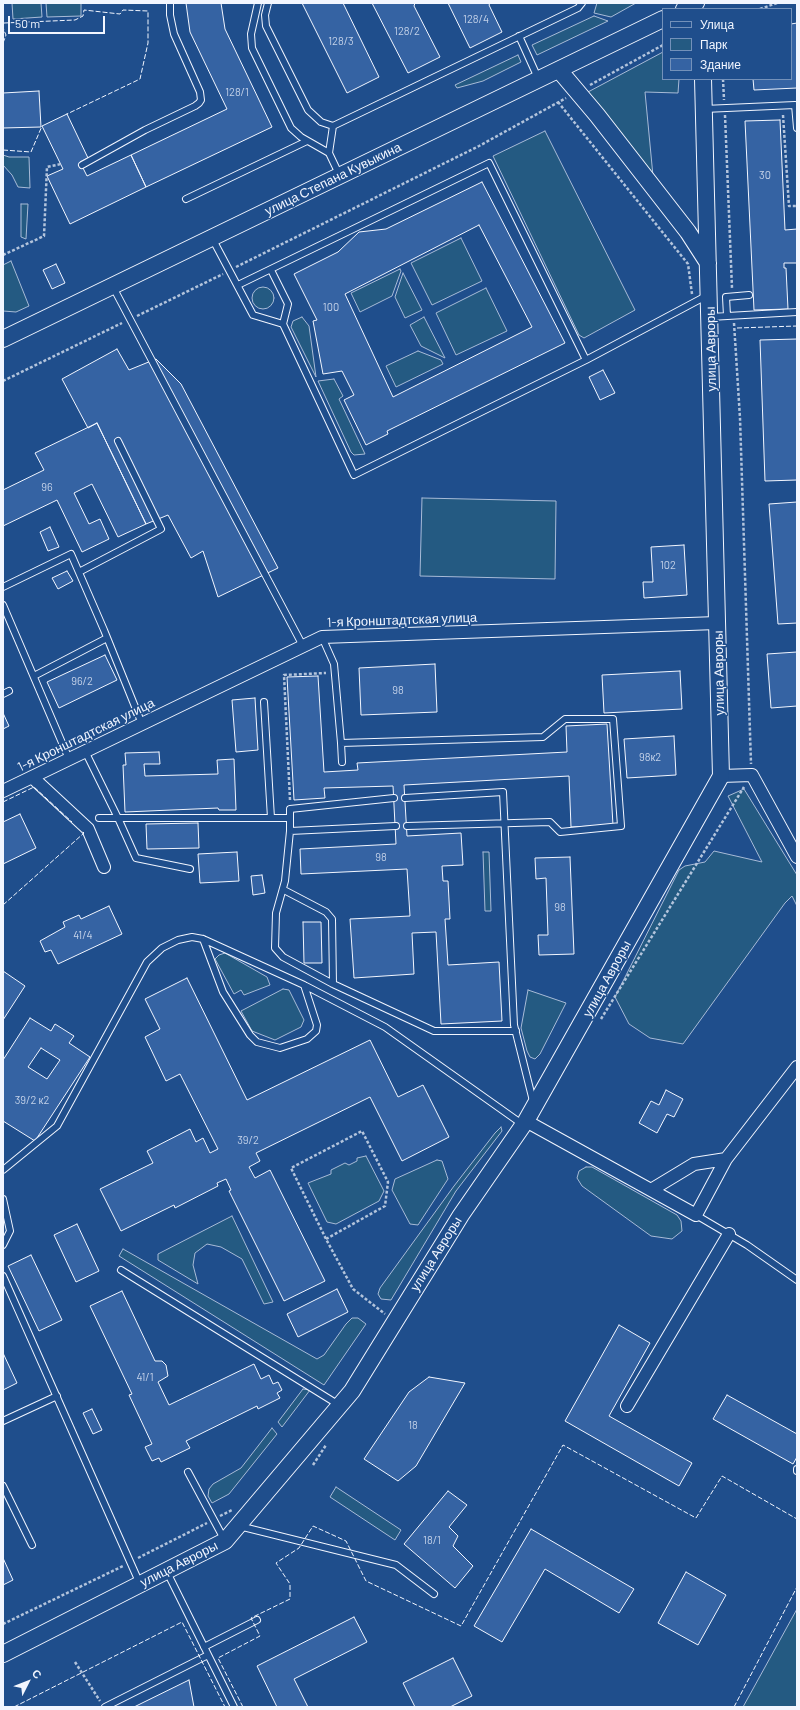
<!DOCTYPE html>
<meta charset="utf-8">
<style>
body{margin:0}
#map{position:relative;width:800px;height:1710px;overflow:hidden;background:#1f4e8c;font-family:Barlow,sans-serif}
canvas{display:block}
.frame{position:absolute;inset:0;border:4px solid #f2f6ff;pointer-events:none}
.legend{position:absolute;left:662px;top:8px;width:130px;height:72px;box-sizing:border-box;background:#1f4e8c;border:1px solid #7391ba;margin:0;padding:5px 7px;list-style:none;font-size:12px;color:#f2f6ff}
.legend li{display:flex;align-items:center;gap:8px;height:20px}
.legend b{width:20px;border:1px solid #7391ba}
.north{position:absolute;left:8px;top:1662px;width:40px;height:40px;-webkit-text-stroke:3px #1f4e8c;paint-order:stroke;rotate:48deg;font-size:11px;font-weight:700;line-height:16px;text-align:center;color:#f2f6ff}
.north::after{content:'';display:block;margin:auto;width:14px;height:18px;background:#f2f6ff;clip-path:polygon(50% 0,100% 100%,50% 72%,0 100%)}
.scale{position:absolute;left:8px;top:16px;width:97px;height:18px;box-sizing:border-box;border:2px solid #f2f6ff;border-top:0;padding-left:5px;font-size:12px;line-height:14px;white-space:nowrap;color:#f2f6ff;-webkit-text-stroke:3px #1f4e8c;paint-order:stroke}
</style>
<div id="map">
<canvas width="800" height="1710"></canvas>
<div class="frame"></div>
<ul class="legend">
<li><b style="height:5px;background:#1f4e8c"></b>Улица</li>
<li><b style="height:11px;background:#245a82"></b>Парк</li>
<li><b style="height:11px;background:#3563a3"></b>Здание</li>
</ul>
<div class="north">С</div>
<div class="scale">50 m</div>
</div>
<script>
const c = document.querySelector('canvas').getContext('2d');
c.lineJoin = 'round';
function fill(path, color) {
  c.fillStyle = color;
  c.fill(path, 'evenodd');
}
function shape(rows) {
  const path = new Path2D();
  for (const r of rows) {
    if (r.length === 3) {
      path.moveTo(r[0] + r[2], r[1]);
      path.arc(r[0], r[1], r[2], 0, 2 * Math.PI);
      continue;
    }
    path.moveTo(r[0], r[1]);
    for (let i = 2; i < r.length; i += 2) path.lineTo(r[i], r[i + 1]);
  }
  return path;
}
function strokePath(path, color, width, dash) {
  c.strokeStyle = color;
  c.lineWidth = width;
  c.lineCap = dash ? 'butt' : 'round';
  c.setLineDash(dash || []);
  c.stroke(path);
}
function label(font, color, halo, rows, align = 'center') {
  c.font = font + ' Barlow,sans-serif';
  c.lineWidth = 3;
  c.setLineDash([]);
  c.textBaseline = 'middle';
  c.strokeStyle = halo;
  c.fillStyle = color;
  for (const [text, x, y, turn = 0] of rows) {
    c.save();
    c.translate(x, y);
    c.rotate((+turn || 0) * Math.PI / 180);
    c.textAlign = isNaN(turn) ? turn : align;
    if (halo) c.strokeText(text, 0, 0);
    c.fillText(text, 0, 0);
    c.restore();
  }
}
const green = shape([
 [12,3,41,3,42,17,13,19,12,3],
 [46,3,81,3,81,16,47,17,46,3],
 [597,3,636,3,611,17,594,13,597,3],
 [594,16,608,21,537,55,532,45,594,16],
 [663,52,663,79,679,79,678,93,645,92,653,176,588,92,663,52],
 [518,55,521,62,483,81,457,88,455,85,518,55],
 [545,131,635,310,584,338,579,335,493,156,545,131],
 [3,155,9,157,29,157,30,188,18,187,12,175,3,165,3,155],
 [21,204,28,204,26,239,21,237,21,204],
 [461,238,482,281,432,305,411,263,461,238],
 [11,261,29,306,16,312,3,311,3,265,11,261],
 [400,269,401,271,392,296,360,312,351,293,400,269],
 [403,273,422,310,405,318,395,297,403,273],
 [263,298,11],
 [486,288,507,331,456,355,436,313,486,288],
 [302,317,309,326,316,377,291,327,293,321,302,317],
 [424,317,445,358,421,346,410,325,424,317],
 [418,351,441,360,443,364,396,387,386,366,418,351],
 [334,379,343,396,339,399,365,454,354,455,351,452,318,381,334,379],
 [422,498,556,501,555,579,420,576,422,498],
 [744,789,797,875,797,906,792,896,785,903,683,1044,650,1038,629,1024,615,997,679,870,685,866,705,862,714,851,762,862,728,796,744,789],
 [483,852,489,852,491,911,485,911,483,852],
 [225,953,267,977,270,985,244,995,241,990,234,994,215,959,219,955,225,953],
 [283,989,289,990,304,1020,301,1027,275,1040,252,1031,241,1011,283,989],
 [528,990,566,1003,540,1054,535,1059,530,1057,527,1051,521,1028,528,990],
 [501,1127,502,1131,456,1191,391,1300,381,1299,378,1294,380,1288,454,1186,495,1133,501,1127],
 [366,1156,384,1191,379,1201,336,1224,327,1222,308,1183,331,1174,331,1170,345,1163,349,1165,357,1161,357,1158,366,1156],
 [437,1160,442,1161,448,1179,418,1225,410,1224,392,1190,395,1179,437,1160],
 [586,1167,592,1167,677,1215,681,1221,682,1231,672,1239,651,1236,582,1186,577,1178,579,1171,586,1167],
 [232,1216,273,1302,264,1304,242,1259,221,1247,207,1244,195,1253,193,1265,198,1284,158,1260,158,1254,232,1216],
 [123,1249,317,1359,324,1355,346,1324,352,1318,358,1318,366,1324,324,1385,119,1256,123,1249],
 [303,1389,310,1390,282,1427,278,1422,303,1389],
 [272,1428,277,1434,229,1494,212,1503,208,1496,209,1489,213,1484,241,1468,272,1428],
 [336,1487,401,1530,395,1540,330,1497,336,1487],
 [797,1609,797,1707,743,1707,797,1609]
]);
fill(green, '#245a82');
strokePath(green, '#a8bbd7', 1);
const building = shape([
 [186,3,221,3,225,29,272,127,146,187,131,155,227,109,190,32,186,3],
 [302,3,343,3,379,77,347,93,302,3],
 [372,3,415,3,414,6,440,57,408,73,372,3],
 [448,3,490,3,489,5,502,32,470,48,448,3],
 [797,23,797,88,754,90,753,79,791,79,791,24,797,23],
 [39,91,41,127,3,128,3,93,39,91],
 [67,114,88,158,80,162,87,176,131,155,146,187,70,224,47,176,63,169,42,126,67,114],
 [780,120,785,230,797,229,797,263,784,263,784,268,786,268,788,309,754,310,745,121,780,120],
 [482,182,565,343,387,431,388,434,366,445,344,400,354,395,342,371,323,374,313,321,317,320,294,274,338,252,359,232,386,229,482,182],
 [479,225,532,327,393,397,345,294,479,225],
 [56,264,65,283,52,289,43,270,56,264],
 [797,339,797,480,765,481,760,340,797,339],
 [117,349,129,370,156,359,181,384,278,568,218,597,203,551,191,558,168,515,146,524,97,423,88,428,62,379,117,349],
 [603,370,615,393,600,400,589,377,603,370],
 [97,423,146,524,118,537,92,484,74,493,89,524,100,519,109,539,82,552,57,500,3,526,3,490,44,470,35,453,97,423],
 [797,502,797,623,778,624,769,504,797,502],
 [50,527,59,547,48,551,40,532,50,527],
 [684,545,687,595,644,598,643,582,653,582,651,547,684,545],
 [67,571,73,581,58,589,52,578,67,571],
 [797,652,797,706,771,708,767,654,797,652],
 [105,655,117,680,59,708,47,682,105,655],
 [435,664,437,712,361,715,359,668,435,664],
 [680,671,682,709,604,713,602,675,680,671],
 [318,676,324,772,358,770,357,763,567,752,566,726,607,724,613,825,571,827,569,776,404,785,407,836,461,833,463,865,442,866,443,881,448,881,450,919,445,919,448,965,499,962,502,1021,441,1024,436,932,412,933,414,974,354,978,350,919,410,916,407,869,301,874,300,849,396,844,393,786,324,788,325,798,294,800,287,677,318,676],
 [255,698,258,750,236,752,232,700,255,698],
 [3,713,9,726,3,729,3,713],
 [674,736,676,775,627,778,624,739,674,736],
 [159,752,160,764,144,764,145,776,218,774,217,760,234,759,236,810,219,810,218,808,125,812,123,765,126,765,125,753,159,752],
 [20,814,36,848,3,864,3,822,20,814],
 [198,823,199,848,147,849,146,824,198,823],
 [237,852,239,881,200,883,198,854,237,852],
 [570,857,574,954,539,955,538,935,548,935,546,878,536,879,535,858,570,857],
 [262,875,265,893,253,895,251,876,262,875],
 [109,906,122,934,58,964,51,950,45,952,40,941,65,927,63,922,79,915,81,919,109,906],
 [303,922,321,922,322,963,304,963,303,922],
 [3,971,25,986,3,1020,3,971],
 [187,978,247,1100,370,1040,398,1097,423,1085,449,1137,402,1161,370,1097,256,1153,260,1161,249,1167,255,1178,270,1170,325,1281,284,1301,229,1191,231,1190,226,1179,217,1183,218,1186,175,1208,174,1205,121,1231,100,1189,153,1163,147,1151,190,1129,196,1142,203,1138,210,1153,218,1149,180,1074,166,1081,145,1037,160,1029,145,999,187,978],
 [30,1018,51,1031,55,1024,74,1036,69,1043,90,1057,35,1141,3,1121,3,1060,30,1018],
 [41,1048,60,1060,47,1079,28,1067,41,1048],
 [666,1090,683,1099,674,1117,667,1114,657,1133,639,1123,651,1101,659,1105,666,1090],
 [77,1224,99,1271,76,1282,54,1235,77,1224],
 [31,1255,62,1320,39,1331,8,1266,31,1255],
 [337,1289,348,1312,298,1337,287,1314,337,1289],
 [122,1291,155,1361,162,1361,166,1365,168,1376,158,1382,169,1405,254,1364,261,1379,269,1375,273,1384,278,1382,282,1390,277,1393,280,1398,258,1409,257,1406,186,1441,190,1448,161,1462,159,1458,152,1461,145,1447,152,1444,129,1395,132,1394,90,1306,122,1291],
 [619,1325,650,1343,609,1416,692,1463,679,1486,565,1421,619,1325],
 [3,1353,17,1383,3,1390,3,1353],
 [429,1377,465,1383,416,1466,398,1481,364,1459,409,1392,429,1377],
 [727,1395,797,1434,797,1457,793,1464,713,1419,727,1395],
 [92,1409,102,1430,93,1434,83,1413,92,1409],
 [448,1491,467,1505,449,1527,458,1536,453,1546,473,1566,455,1588,404,1544,448,1491],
 [531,1529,634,1589,619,1613,545,1569,502,1642,474,1626,531,1529],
 [3,1558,13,1580,3,1585,3,1558],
 [686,1572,726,1595,698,1645,658,1623,686,1572],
 [354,1617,367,1642,294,1679,308,1707,277,1707,257,1666,354,1617],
 [453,1658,472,1696,450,1707,415,1707,403,1683,453,1658],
 [189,1680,194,1707,134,1707,189,1680]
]);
fill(building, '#3563a3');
strokePath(building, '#f2f6ff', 1);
const lane = shape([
 [258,3,251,34,252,48,291,128,301,137,329,153,339,174],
 [268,3,265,15,266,26,308,110,321,122,333,126,578,8,582,3],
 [519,36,538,78],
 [704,109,795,105,797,128],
 [329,153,333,126],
 [82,165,145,130,195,106,199,103,201,100,200,92,174,34,170,15,170,3],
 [186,199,307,141],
 [212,238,253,315,283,324,354,475,586,360,489,163,238,285],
 [271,270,288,304,283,324],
 [113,287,303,646],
 [727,316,726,297,749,295],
 [710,317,797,312],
 [586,360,708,295],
 [79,572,161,529,118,441],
 [3,587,71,554,104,630,142,724],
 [3,605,69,759],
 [322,637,334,664,341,743,543,737,565,719,613,719,621,826,560,832,550,822,407,826],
 [34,676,107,638],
 [3,694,9,691],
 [264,702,271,818],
 [341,743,342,762],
 [85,751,118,818,136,858,190,869],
 [394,798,290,809,290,831,285,881,276,913,275,948,283,957,333,984,434,1031,516,1031],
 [405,798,503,792,514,1025,533,1101],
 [99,818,290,818],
 [290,831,396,826],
 [284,890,326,912,332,919,333,984],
 [203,939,223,992,250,1035,257,1042,280,1048,307,1039,316,1031,317,1025,304,985],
 [3,1170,57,1126,147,962,162,948,178,940,192,937,203,939,304,985,385,1027,522,1124],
 [3,1199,10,1231,3,1245],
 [696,1215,747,1245,797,1280],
 [121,1270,339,1405],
 [3,1276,140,1584],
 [3,1421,57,1396],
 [797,1469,797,1471],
 [188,1472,224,1539],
 [3,1486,32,1545],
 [239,1526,396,1565,434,1594],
 [167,1572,234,1707],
 [204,1647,257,1620],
 [105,1707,208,1655]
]);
const street = shape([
 [721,776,752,775,797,857],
 [32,777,88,829,104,867],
 [3,791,322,637,717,623],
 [526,1121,696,1215,726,1159,797,1067],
 [651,1190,694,1164,726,1159],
 [627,1406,729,1234]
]);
const secondary = shape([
 [684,9,696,3],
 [559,70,597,115,688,232,708,263],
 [3,339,663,19],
 [3,1654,225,1541,352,1391,461,1215,526,1121,721,776,703,79]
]);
strokePath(lane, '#f2f6ff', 8);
strokePath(street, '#f2f6ff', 14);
strokePath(secondary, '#f2f6ff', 18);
strokePath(shape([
 [760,9,777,3],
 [723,79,724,100],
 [590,85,663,45],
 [558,102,688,264,692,294],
 [725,115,732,288],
 [783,115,789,206,797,206],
 [3,255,44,236,47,167,61,164],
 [236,267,479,146,566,98],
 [137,316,223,274],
 [734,323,740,418,751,764],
 [3,381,122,323],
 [290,800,284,675,326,673],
 [601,1019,744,787],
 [326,1239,385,1206,388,1182,362,1131,291,1168,326,1239,353,1289,385,1314],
 [313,1465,326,1445],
 [220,1516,232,1510],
 [138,1558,207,1523],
 [3,1624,123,1566],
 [75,1662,100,1701]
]), '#b3c4dc', 2.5, [3, 2]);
strokePath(lane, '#1f4e8c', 6);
strokePath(street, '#1f4e8c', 12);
strokePath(secondary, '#1f4e8c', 16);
strokePath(shape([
 [3,43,6,35,3,28,4,23,75,20,83,16,84,10,120,14,123,10,148,11,148,43,140,79,67,114],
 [3,150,31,152,42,126],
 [737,328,797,326],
 [3,802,34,787,72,822],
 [3,905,84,833,82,831],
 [14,1707,182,1622,225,1707],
 [243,1707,218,1658,260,1636,251,1618,290,1599,290,1584,276,1563,299,1548,313,1526,346,1541,366,1581,461,1626,563,1445,696,1518,722,1476,797,1519],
 [734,1707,797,1587]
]), '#f2f6ff', 1, [5, 2]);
label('11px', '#c3d1e8', null, [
 ["128/4",476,19],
 ["128/2",407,31],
 ["128/3",341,41],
 ["128/1",237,92],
 ["30",765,175],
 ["100",331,307],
 ["96",47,487],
 ["102",668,565],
 ["96/2",82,681],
 ["98",398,690],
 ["98к2",650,757],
 ["98",381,857],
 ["98",560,907],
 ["41/4",83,935],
 ["39/2 к2",32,1100],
 ["39/2",248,1140],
 ["41/1",145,1377],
 ["18",413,1425],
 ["18/1",432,1540]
]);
label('13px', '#f2f6ff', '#1f4e8c', [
 ["улица Степана Кувыкина",333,179,-26],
 ["улица Авроры",711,349,-91],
 ["1-я Кронштадтская улица",402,620,-2],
 ["улица Авроры",719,673,-91],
 ["1-я Кронштадтская улица",86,735,-26],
 ["улица Авроры",607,979,-61],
 ["улица Авроры",436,1254,-58],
 ["улица Авроры",179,1564,-27]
]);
</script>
